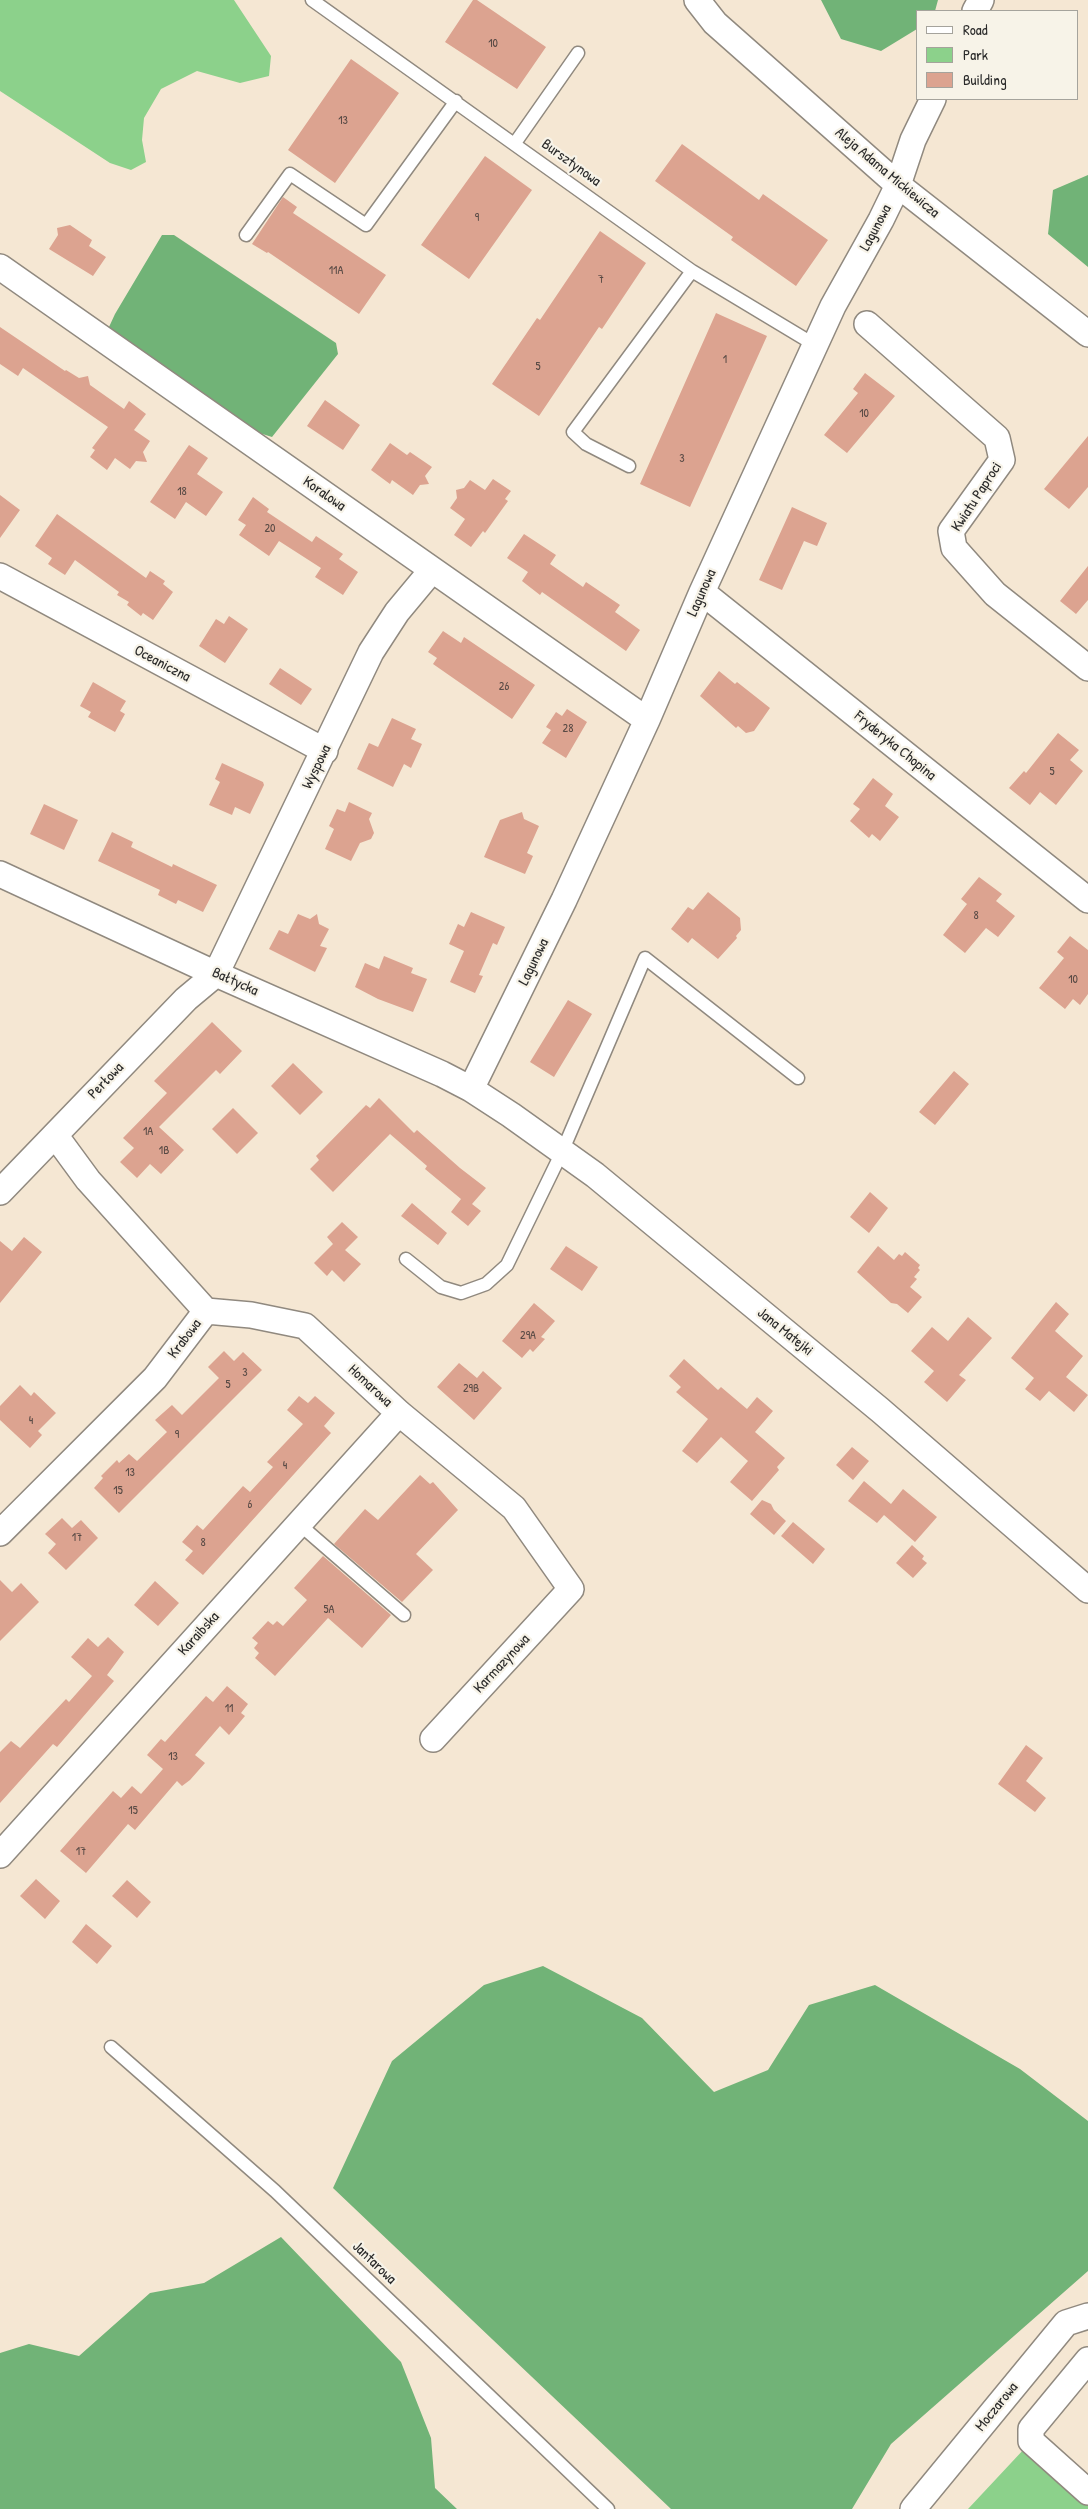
<!DOCTYPE html>
<meta charset="utf-8">
<style>
body{margin:0}
#map{position:relative;width:1088px;height:2509px;overflow:hidden;background:#f5e7d3;font-family:"Patrick Hand",sans-serif}
canvas{display:block}
.legend{position:absolute;left:916px;top:10px;width:162px;height:90px;box-sizing:border-box;background:#f7f3e8;border:1px solid #a5a39c;margin:0;padding:6px 9px;list-style:none;font-size:15px;color:#2b2b2b}
.legend li{display:flex;align-items:center;gap:10px;height:25px}
.legend b{width:25px;border:1px solid #a5a39c}
</style>
<div id="map">
<canvas width="1088" height="2509"></canvas>
<ul class="legend">
<li><b style="height:6px;background:#fff"></b>Road</li>
<li><b style="height:14px;background:#8cd18b"></b>Park</li>
<li><b style="height:14px;background:#dca390"></b>Building</li>
</ul>
</div>
<script>
const c = document.querySelector('canvas').getContext('2d');
c.lineJoin = 'round';
function fill(path, color) {
  c.fillStyle = color;
  c.fill(path, 'evenodd');
}
function shape(rows) {
  const path = new Path2D();
  for (const r of rows) {
    path.moveTo(r[0], r[1]);
    for (let i = 2; i < r.length; i += 2) path.lineTo(r[i], r[i + 1]);
  }
  return path;
}
function strokePath(path, color, width, dash) {
  c.strokeStyle = color;
  c.lineWidth = width;
  c.lineCap = dash ? 'butt' : 'round';
  c.setLineDash(dash || []);
  c.stroke(path);
}
function label(font, color, halo, rows, align = 'center') {
  c.font = font + ' "Patrick Hand",sans-serif';
  c.lineWidth = 4.5;
  c.setLineDash([]);
  c.textBaseline = 'middle';
  c.strokeStyle = halo;
  c.fillStyle = color;
  for (const [text, x, y, turn = 0] of rows) {
    c.save();
    c.translate(x, y);
    c.rotate((+turn || 0) * Math.PI / 180);
    c.textAlign = isNaN(turn) ? turn : align;
    if (halo) c.strokeText(text, 0, 0);
    c.fillText(text, 0, 0);
    c.restore();
  }
}
fill(shape([
 [0,0,234,0,271,56,269,76,240,83,197,71,161,89,144,118,142,140,146,162,131,170,110,163,0,91],
 [1025,2448,1088,2506,1088,2509,968,2509]
]), '#8cd18b');
fill(shape([
 [821,0,938,0,935,11,917,11,917,29,881,51,841,39],
 [1088,175,1088,267,1048,234,1053,190],
 [162,235,174,235,336,343,338,354,272,437,253,431,109,327,115,314],
 [543,1966,642,2018,714,2092,768,2070,809,2005,875,1985,1020,2069,1088,2121,1088,2271,891,2444,852,2509,671,2509,333,2188,392,2061,484,1985],
 [281,2237,401,2362,431,2438,435,2488,457,2509,0,2509,0,2353,29,2344,79,2356,150,2293,204,2283]
]), '#71b377');
fill(shape([
 [473,0,477,0,546,47,517,89,445,42],
 [351,59,399,93,335,183,288,150],
 [682,144,759,200,763,194,828,240,796,286,731,240,733,237,655,181],
 [485,156,532,190,469,279,421,245],
 [283,197,297,207,293,213,386,275,359,314,268,252,267,253,252,244],
 [70,225,92,240,89,246,106,257,93,276,49,249,58,235,57,228],
 [600,231,646,263,602,329,599,327,539,416,492,384,537,318,540,320],
 [716,313,767,336,690,507,640,484],
 [0,327,65,371,66,370,79,378,88,376,90,385,124,409,129,401,146,414,134,430,150,441,143,452,147,462,136,461,130,469,115,458,107,470,90,457,95,450,92,448,108,427,23,368,18,376,0,364],
 [865,373,895,396,847,453,824,435,858,393,853,389],
 [325,400,360,425,343,450,307,426],
 [1088,436,1088,487,1069,509,1044,489],
 [390,443,407,455,410,452,432,467,425,476,429,484,420,485,413,495,392,480,390,484,371,470],
 [189,445,208,458,197,474,223,492,206,516,186,502,175,519,150,502],
 [493,479,511,491,505,499,508,501,485,533,483,531,471,547,454,535,465,519,450,508,457,498,456,490,464,488,470,480,485,490],
 [0,495,20,510,0,538],
 [253,497,269,509,267,512,312,542,316,536,343,554,339,559,358,572,343,595,315,577,321,568,279,541,269,556,239,535,246,525,238,520],
 [792,507,827,523,817,546,804,541,782,590,759,580],
 [57,514,146,578,150,571,165,581,163,584,173,592,153,620,143,613,141,616,127,605,129,602,117,595,119,592,75,560,65,575,48,564,52,558,35,546],
 [524,534,556,555,550,564,583,587,586,582,620,605,615,612,640,630,626,651,542,592,540,595,522,581,528,572,507,558],
 [1088,566,1088,600,1076,614,1060,601],
 [229,616,248,629,225,663,199,646,216,619,224,624],
 [443,631,461,643,464,637,535,685,512,719,433,664,437,658,428,652],
 [280,668,312,689,301,705,269,684],
 [719,671,735,684,737,682,770,708,754,731,746,733,738,726,736,728,700,696],
 [93,682,126,701,120,711,125,714,115,732,88,717,91,712,80,706],
 [567,709,587,722,566,758,542,743,551,730,546,727,556,712,562,716],
 [392,718,416,729,411,739,422,744,411,768,404,764,393,787,357,769,369,743,378,747],
 [1058,733,1079,750,1070,760,1083,771,1056,805,1040,792,1030,805,1009,788,1024,771,1026,773],
 [222,763,263,782,264,785,250,814,235,807,232,815,209,805,220,782,215,779],
 [873,778,893,794,885,806,899,817,880,841,872,834,869,838,850,821,860,809,853,804],
 [349,802,372,813,369,819,374,833,371,839,360,843,351,861,325,849,334,829,329,826,337,809,345,812],
 [44,804,78,820,64,850,30,834],
 [522,812,524,819,539,826,527,853,533,856,525,874,484,857,500,820],
 [112,832,133,842,131,847,172,867,173,864,217,885,203,912,178,900,176,904,158,895,160,890,98,861],
 [979,877,1002,894,996,901,1015,916,998,937,986,928,965,953,943,935,967,904,961,899],
 [708,892,740,918,741,930,736,936,737,938,718,959,692,938,688,943,671,929,688,907,693,910],
 [471,912,505,927,497,945,493,943,479,975,483,976,475,993,450,982,464,951,449,944,458,924,464,927],
 [298,914,310,919,317,914,319,924,329,929,320,946,327,948,315,972,269,949,279,930,288,934],
 [1070,936,1088,950,1088,994,1080,1005,1073,999,1065,1009,1039,988,1064,958,1057,952],
 [384,956,413,968,411,973,427,979,413,1012,378,999,355,987,365,963,379,969],
 [568,1000,592,1014,554,1077,530,1062],
 [212,1022,242,1051,220,1074,216,1070,159,1127,184,1150,161,1174,150,1164,137,1178,120,1162,134,1148,123,1138,167,1093,154,1081],
 [293,1063,323,1092,300,1115,271,1086],
 [954,1071,969,1084,935,1125,919,1112],
 [379,1098,414,1133,417,1130,460,1168,486,1188,472,1204,481,1211,468,1226,451,1212,461,1199,425,1169,427,1166,390,1134,333,1192,310,1169,319,1160,316,1156,324,1148,366,1105,370,1108],
 [233,1108,258,1133,237,1154,212,1129],
 [870,1192,888,1208,869,1233,850,1217],
 [412,1203,447,1233,438,1245,401,1216],
 [342,1222,358,1237,345,1250,361,1264,344,1282,332,1270,327,1276,314,1263,333,1244,327,1237],
 [24,1237,42,1252,0,1303,0,1241,12,1251],
 [566,1246,598,1267,582,1291,550,1269],
 [878,1246,894,1260,899,1254,902,1256,905,1252,920,1265,918,1268,920,1270,914,1277,917,1279,910,1287,922,1297,908,1313,897,1304,891,1303,857,1272],
 [1056,1302,1069,1314,1055,1331,1083,1356,1066,1377,1088,1395,1074,1412,1049,1391,1040,1401,1025,1389,1034,1378,1011,1358],
 [534,1303,555,1321,541,1337,545,1339,533,1352,530,1349,522,1358,502,1341],
 [968,1317,992,1338,959,1375,966,1380,947,1402,924,1382,934,1371,911,1351,932,1327,948,1341],
 [224,1351,234,1361,243,1352,262,1370,119,1513,94,1488,103,1478,101,1476,117,1460,119,1463,129,1454,137,1461,167,1432,155,1420,172,1405,182,1415,219,1378,208,1367],
 [684,1359,718,1390,721,1387,747,1409,757,1397,773,1411,755,1432,785,1458,777,1467,779,1470,752,1501,730,1482,748,1461,721,1437,697,1463,682,1451,708,1419,676,1392,681,1387,669,1376],
 [459,1363,477,1378,483,1371,502,1388,474,1420,437,1387],
 [20,1385,31,1396,34,1392,56,1413,38,1431,42,1435,30,1448,0,1420,0,1406],
 [299,1396,308,1403,315,1396,335,1413,324,1426,331,1433,203,1575,185,1560,193,1551,182,1542,197,1525,203,1530,243,1486,250,1492,273,1467,267,1462,303,1424,287,1410],
 [852,1447,869,1461,853,1480,836,1465],
 [420,1475,430,1484,433,1482,458,1510,416,1554,433,1570,402,1602,334,1544,365,1509,378,1520],
 [864,1481,891,1504,903,1489,937,1517,915,1542,884,1515,877,1523,848,1501],
 [762,1500,771,1504,774,1510,786,1521,774,1535,750,1514],
 [62,1518,72,1528,81,1520,98,1538,66,1570,48,1553,56,1544,45,1534],
 [793,1522,825,1549,813,1564,781,1536],
 [912,1545,924,1556,922,1559,927,1563,913,1578,896,1563],
 [323,1556,391,1615,362,1648,328,1618,275,1676,255,1658,259,1653,254,1648,258,1643,252,1638,268,1621,273,1625,277,1621,283,1626,307,1600,294,1588],
 [0,1580,12,1592,21,1583,39,1602,0,1641],
 [155,1581,179,1603,158,1626,134,1605],
 [108,1637,124,1652,107,1675,114,1681,57,1747,53,1744,0,1803,0,1752,11,1741,20,1748,66,1699,69,1702,92,1676,71,1657,88,1638,98,1647],
 [227,1686,248,1704,241,1713,245,1716,229,1735,220,1726,195,1755,205,1763,190,1780,182,1786,177,1781,135,1830,128,1824,86,1873,60,1851,113,1791,121,1798,132,1786,141,1794,163,1769,147,1755,161,1739,165,1742,206,1696,213,1702],
 [1026,1745,1043,1758,1026,1781,1046,1798,1035,1812,998,1784],
 [36,1879,60,1901,45,1919,20,1896],
 [127,1880,151,1902,137,1918,112,1896],
 [86,1924,112,1946,97,1964,72,1942]
]), '#dca390');
const lane = shape([
 [312,0,692,271,815,345],
 [515,143,578,53],
 [246,235,290,174,366,225,456,101],
 [629,466,586,444,573,432,692,271],
 [406,1259,441,1287,461,1293,486,1284,507,1265,562,1152,645,958,798,1078],
 [299,1524,404,1615],
 [111,2047,275,2191,608,2509]
]);
const street = shape([
 [697,0,715,23,898,185,1088,334],
 [975,11,981,0],
 [0,267,647,720],
 [867,324,997,438,1002,460,951,531,954,548,995,594,1088,668],
 [0,576,325,751],
 [702,592,1088,900],
 [0,874,216,974,442,1074,471,1089,511,1115,595,1175,880,1410,1088,1590],
 [471,1089,564,900,647,720,702,592,833,306,881,220,898,185,913,140,933,99],
 [0,1192,186,999,216,974,371,652,397,612,432,570],
 [206,1311,251,1315,305,1326,399,1413,514,1508,571,1589,433,1739],
 [0,1533,155,1378,206,1311,88,1180,55,1135],
 [0,1855,399,1413],
 [1088,2360,1031,2429,1031,2441,1088,2492],
 [913,2509,1066,2323,1088,2316]
]);
strokePath(lane, '#90897f', 15);
strokePath(street, '#90897f', 28);
strokePath(lane, '#fff', 12);
strokePath(street, '#fff', 25);
label('12px', '#574944', null, [
 ["10",493,44],
 ["13",343,121],
 ["9",477,218],
 ["11A",336,271],
 ["7",601,280],
 ["1",725,360],
 ["5",538,367],
 ["10",864,414],
 ["3",682,459],
 ["18",182,492],
 ["20",270,529],
 ["26",504,687],
 ["28",568,729],
 ["5",1052,772],
 ["8",976,916],
 ["10",1073,980],
 ["1A",148,1132],
 ["1B",164,1151],
 ["29A",528,1336],
 ["3",245,1373],
 ["5",228,1385],
 ["29B",471,1389],
 ["4",31,1421],
 ["9",177,1435],
 ["4",285,1466],
 ["13",130,1473],
 ["15",118,1491],
 ["6",250,1505],
 ["17",77,1538],
 ["8",203,1543],
 ["5A",329,1610],
 ["11",229,1709],
 ["13",173,1757],
 ["15",133,1811],
 ["17",81,1852]
]);
label('15px', '#2b2b2b', '#f7f3e8', [
 ["Bursztynowa",571,163,36],
 ["Aleja Adama Mickiewicza",887,173,40],
 ["Lagunowa",876,228,-62],
 ["Koralowa",324,494,35],
 ["Kwiatu Paproci",977,497,-57],
 ["Lagunowa",702,593,-66],
 ["Oceaniczna",162,664,28],
 ["Fryderyka Chopina",895,746,39],
 ["Wyspowa",317,767,-64],
 ["Lagunowa",534,962,-64],
 ["Bałtycka",235,982,24],
 ["Perłowa",106,1081,-46],
 ["Jana Matejki",785,1332,39],
 ["Krabowa",185,1339,-53],
 ["Homarowa",370,1386,43],
 ["Karaibska",199,1634,-48],
 ["Karmazynowa",502,1664,-47],
 ["Jantarowa",374,2263,44],
 ["Moczarowa",997,2407,-51]
]);
</script>
